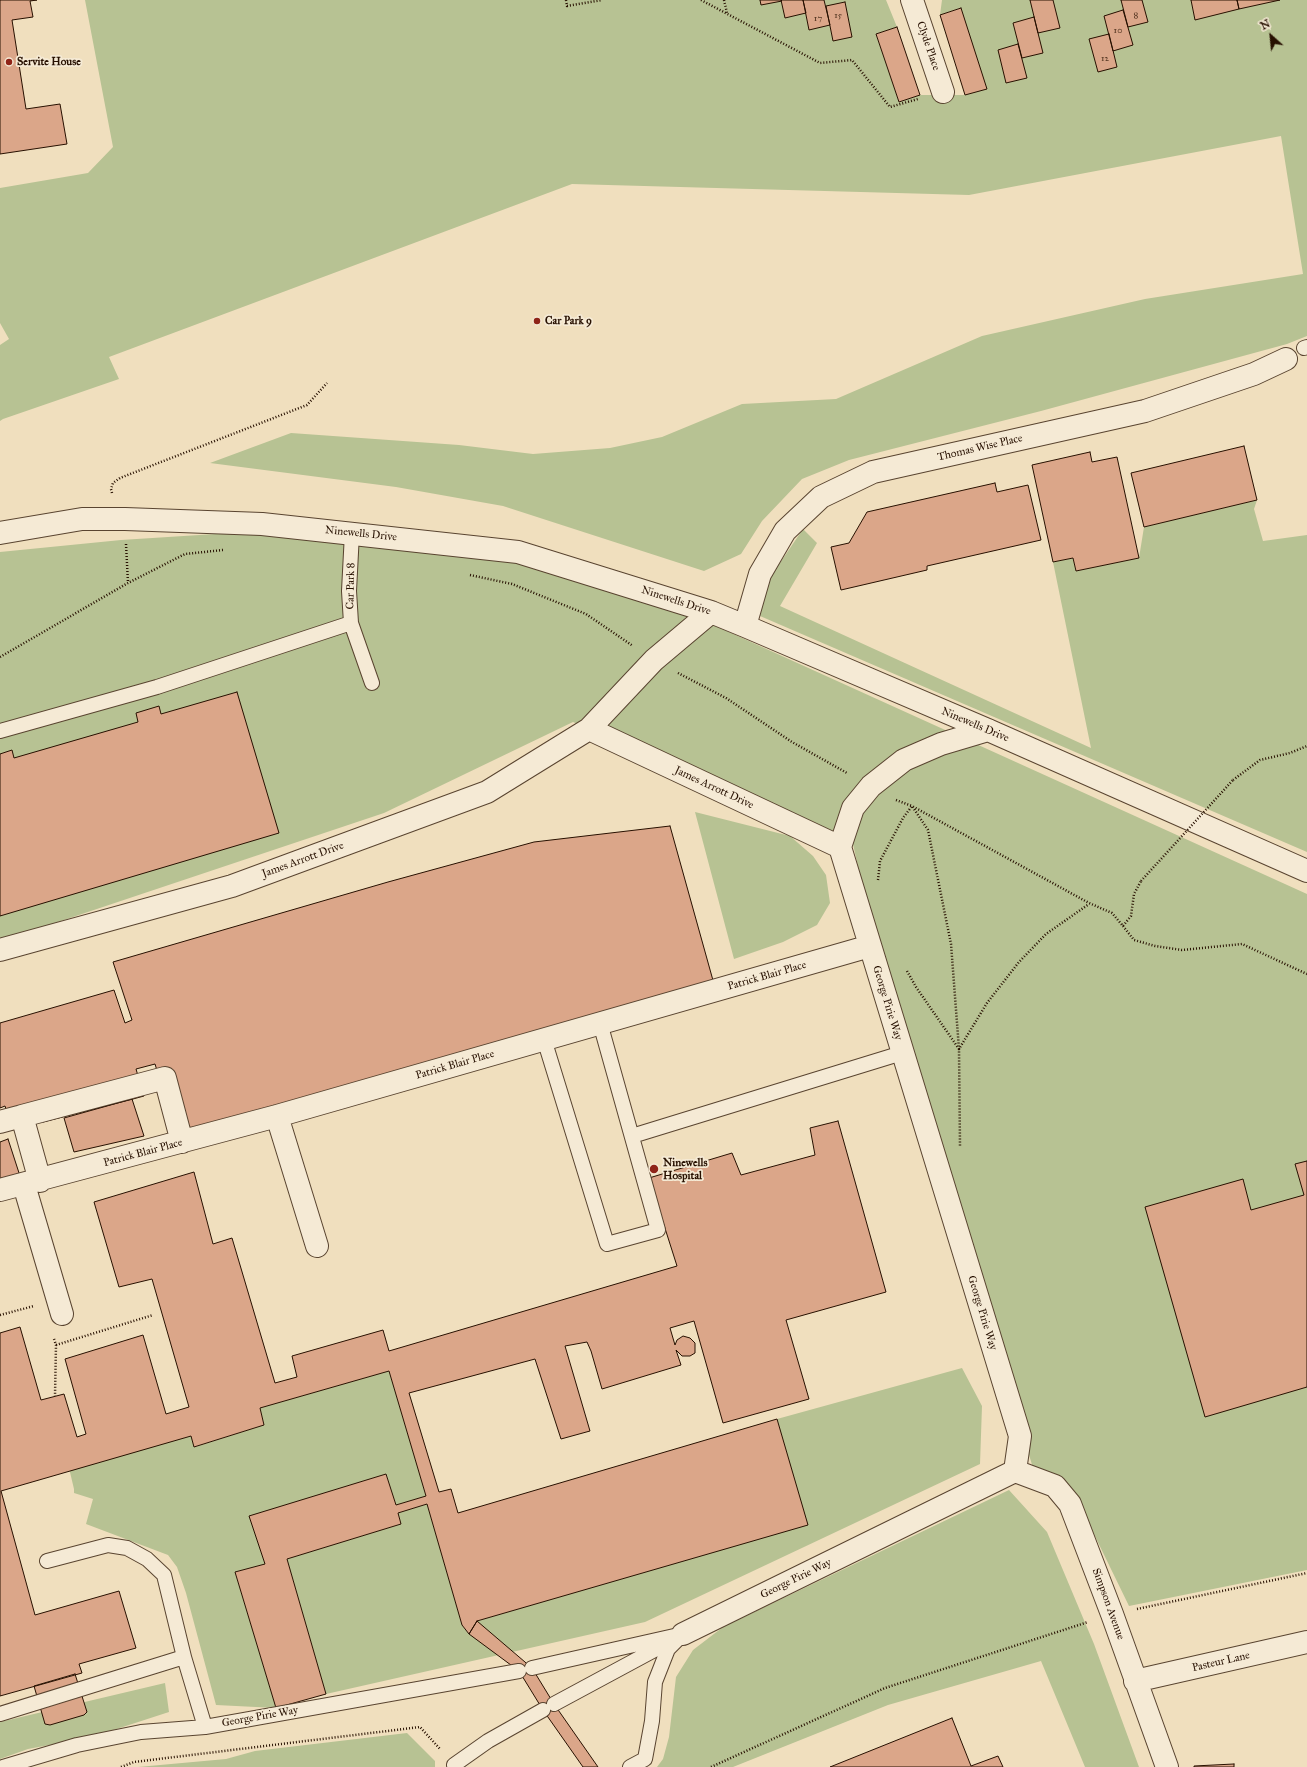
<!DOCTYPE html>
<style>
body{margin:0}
#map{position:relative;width:1307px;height:1767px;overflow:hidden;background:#f0dfbe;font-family:"IM FELL Great Primer",serif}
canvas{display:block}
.north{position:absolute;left:1251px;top:16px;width:40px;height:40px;-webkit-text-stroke:3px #f5ead5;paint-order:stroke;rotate:333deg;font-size:11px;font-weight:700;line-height:16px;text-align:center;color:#271000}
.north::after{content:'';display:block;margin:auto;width:14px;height:18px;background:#271000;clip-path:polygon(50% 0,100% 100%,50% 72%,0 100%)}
</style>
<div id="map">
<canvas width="1307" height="1767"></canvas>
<div class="north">N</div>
</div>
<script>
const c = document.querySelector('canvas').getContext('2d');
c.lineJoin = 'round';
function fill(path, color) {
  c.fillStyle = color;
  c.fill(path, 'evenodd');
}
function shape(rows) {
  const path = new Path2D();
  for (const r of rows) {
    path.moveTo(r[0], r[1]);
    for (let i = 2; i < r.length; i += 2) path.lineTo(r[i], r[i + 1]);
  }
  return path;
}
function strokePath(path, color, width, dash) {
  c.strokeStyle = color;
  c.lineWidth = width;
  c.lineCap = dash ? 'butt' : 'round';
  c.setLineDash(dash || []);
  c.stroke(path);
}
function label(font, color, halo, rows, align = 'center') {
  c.font = font + ' "IM FELL Great Primer",serif';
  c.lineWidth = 3.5;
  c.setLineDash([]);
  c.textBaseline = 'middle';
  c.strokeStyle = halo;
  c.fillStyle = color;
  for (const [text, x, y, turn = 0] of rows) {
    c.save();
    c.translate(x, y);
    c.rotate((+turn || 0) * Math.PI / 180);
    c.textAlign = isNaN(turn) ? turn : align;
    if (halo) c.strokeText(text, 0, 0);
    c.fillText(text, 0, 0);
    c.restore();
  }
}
fill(shape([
 [85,0,886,0,897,27,876,34,899,102,920,95,965,95,986,88,960,8,940,15,942,0,1307,0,1307,336,1287,344,1041,411,849,460,802,479,762,521,741,554,704,571,503,506,396,487,210,463,291,433,459,445,533,454,610,448,662,437,742,404,836,399,982,336,1145,299,1303,274,1281,136,969,195,572,184,109,357,119,379,3,419,0,421,0,345,9,339,0,323,0,188,88,173,113,147],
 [1257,500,1254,509,1263,541,1307,535,1307,852,760,616,769,579,803,529,817,543,780,606,1091,748,1053,562,1073,558,1076,571,1139,558,1144,527],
 [262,531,519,560,718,627,1307,894,1307,1570,1129,1606,1072,1489,1033,1468,874,939,853,844,573,722,384,813,46,926,0,938,0,552,121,540],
 [695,812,790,836,813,856,826,875,830,903,817,925,783,942,734,959],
 [962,1368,982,1406,980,1464,645,1622,326,1694,287,1559,401,1524,398,1513,427,1504,462,1625,469,1634,477,1621,807,1525,777,1419],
 [389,1371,426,1496,396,1505,386,1474,250,1516,265,1564,235,1572,276,1708,216,1705,186,1593,177,1567,168,1555,86,1524,93,1499,74,1493,74,1489,69,1468,98,1463,129,1452,191,1436,195,1447,264,1425,260,1408],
 [1009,1490,1047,1532,1094,1644,1139,1767,1085,1767,1041,1661,888,1705,733,1767,657,1767,663,1759,669,1737,676,1677,693,1650,723,1627],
 [165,1683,169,1712,92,1737,28,1749,0,1759,0,1722],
 [407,1733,435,1761,435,1767,138,1767,226,1759,255,1751]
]), '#b7c293');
const building = shape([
 [0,0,37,0,30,1,33,17,12,20,26,109,60,104,67,144,0,154,0,0],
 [760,0,781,0,782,1,761,5,760,0],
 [781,0,803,0,806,13,785,18,781,0],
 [803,0,824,0,830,25,809,30,803,0],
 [1030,0,1053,0,1060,28,1038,33,1030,0],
 [1121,0,1142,0,1148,22,1128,27,1121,0],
 [1191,0,1237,0,1239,9,1195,20,1191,0],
 [1237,0,1280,0,1239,9,1237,0],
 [845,2,852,37,833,41,826,6,845,2],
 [961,8,987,89,965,95,940,15,961,8],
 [1123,10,1133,45,1113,51,1104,16,1123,10],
 [1034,17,1043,53,1022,58,1013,23,1034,17],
 [897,27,920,95,899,102,876,34,897,27],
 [1109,34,1117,67,1098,72,1089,39,1109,34],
 [1018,44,1027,78,1006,83,998,50,1018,44],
 [1244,446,1257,500,1144,527,1131,473,1244,446],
 [1090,452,1092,462,1117,457,1139,558,1076,571,1073,558,1053,562,1032,465,1090,452],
 [995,483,997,492,1028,485,1041,540,927,566,927,570,841,590,831,547,849,543,867,512,995,483],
 [237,692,279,833,0,916,0,754,12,750,14,758,138,722,136,713,159,706,161,714,237,692],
 [670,826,714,984,180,1145,155,1064,136,1069,144,1096,133,1099,43,1122,41,1117,11,1125,5,1106,0,1108,0,1023,114,990,125,1023,132,1020,113,962,388,882,534,842,670,826],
 [132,1099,144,1136,74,1152,64,1118,132,1099],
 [838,1121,886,1292,786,1320,809,1399,723,1423,694,1321,670,1328,675,1345,677,1340,683,1336,690,1338,695,1343,695,1353,690,1356,682,1356,676,1350,681,1365,602,1389,591,1351,587,1342,565,1346,590,1431,561,1439,535,1359,409,1393,439,1492,451,1489,458,1513,777,1419,808,1525,477,1621,469,1634,462,1625,427,1504,398,1513,401,1524,287,1559,326,1694,276,1708,235,1572,265,1564,249,1516,386,1474,396,1505,426,1496,389,1371,260,1408,264,1425,194,1447,191,1436,1,1491,35,1615,119,1591,136,1648,79,1664,82,1673,0,1696,0,1333,20,1327,41,1400,64,1394,77,1437,86,1434,65,1359,143,1335,166,1414,189,1407,152,1279,119,1287,94,1202,194,1172,213,1244,232,1238,275,1383,297,1377,292,1356,383,1330,389,1351,677,1266,649,1178,732,1153,741,1175,815,1155,810,1128,838,1121],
 [8,1139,20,1176,0,1181,0,1142,8,1139],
 [1307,1161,1307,1387,1205,1417,1145,1207,1243,1179,1251,1210,1304,1195,1295,1164,1307,1161],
 [477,1621,532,1668,554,1704,598,1767,583,1767,543,1710,519,1671,469,1634,477,1621],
 [75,1674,87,1712,84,1715,50,1725,45,1724,34,1686,75,1674],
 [952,1718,971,1766,998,1756,1003,1767,830,1767,952,1718],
 [1234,1764,1234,1767,1194,1767,1194,1766,1234,1764]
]);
fill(building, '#dba689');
strokePath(building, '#271000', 1);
const lane = shape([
 [1304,348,1307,347],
 [352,533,349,591,351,623,372,683],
 [0,731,157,687,351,623],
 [544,1039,607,1244,658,1230,600,1023],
 [632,1136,902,1053],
 [184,1657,205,1727],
 [532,1668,683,1634],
 [554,1704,671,1641],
 [0,1714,184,1657,164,1575,147,1559,127,1548,108,1545,47,1561],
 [3,1767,77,1745,141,1732,205,1727,519,1671],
 [455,1767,454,1765,488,1741,543,1710],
 [630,1767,645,1759,652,1721,655,1682,668,1649,683,1634]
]);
const street = shape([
 [912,0,943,92],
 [0,533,82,519,125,519,262,524,518,552,711,612,745,626,988,730,1307,871],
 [745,626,760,574,785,531,821,497,873,472,1145,411,1254,374,1286,359],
 [589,729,840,847],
 [0,950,232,886,487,792,589,729,654,660,711,612],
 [22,1116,165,1078,182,1142],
 [277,1116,317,1246],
 [0,1122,22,1116,40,1181],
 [24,1185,62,1314],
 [0,1190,277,1116,870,946],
 [1015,1471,1055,1486,1070,1504,1112,1614,1167,1767],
 [683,1634,1015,1471,1020,1436,840,847,853,808,871,786,904,760,941,744,988,730],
 [1135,1681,1307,1642]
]);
strokePath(lane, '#594430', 16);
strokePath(street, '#594430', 24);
strokePath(shape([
 [566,0,567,6,602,0],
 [701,0,820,63,852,60,890,107,918,99],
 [724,0,727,13],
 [112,493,111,489,113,483,120,478,307,405,327,383],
 [126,544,128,583],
 [470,575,512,584,586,614,633,646],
 [0,657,128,583,185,554,223,550],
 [678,673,726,698,792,742,847,773],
 [1233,780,1260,760,1290,753,1307,746],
 [896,800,912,806,928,830,951,944,959,1049,960,1146],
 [878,880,880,861,903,818,912,806,1089,903,1112,913,1123,926,1131,916,1134,894,1141,881],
 [1123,926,1134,940,1155,946,1182,950,1242,944,1307,974],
 [907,971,916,987,959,1049,987,1003,1019,962,1046,934,1089,904],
 [0,1315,34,1306],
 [54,1339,56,1345,55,1396],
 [56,1345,153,1315],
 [1137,1609,1307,1573],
 [121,1767,134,1762,420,1727,440,1749],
 [711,1767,885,1688,1088,1622]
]), '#271000', 2.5, [1, 2]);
strokePath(lane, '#f5ead5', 14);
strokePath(street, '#f5ead5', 22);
strokePath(shape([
 [1141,881,1233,780]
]), '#271000', 2.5, [1, 2]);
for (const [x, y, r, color] of [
 [9,62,4,"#8f2418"],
 [537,321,4,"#8f2418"],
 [654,1169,5,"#8f2418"]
]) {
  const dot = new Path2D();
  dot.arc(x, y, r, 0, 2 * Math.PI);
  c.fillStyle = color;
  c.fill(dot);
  strokePath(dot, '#f5ead5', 1.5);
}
label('9px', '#543622', null, [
 ["15",838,16],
 ["8",1136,16],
 ["17",818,19],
 ["10",1118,31],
 ["12",1105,59]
]);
label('11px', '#271000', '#f5ead5', [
 ["Clyde Place",928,46,71],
 ["Thomas Wise Place",980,448,-13],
 ["Ninewells Drive",361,534,6],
 ["Car Park 8",351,586,-89],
 ["Ninewells Drive",676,601,18],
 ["Ninewells Drive",975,725,23],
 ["James Arrott Drive",714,788,25],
 ["James Arrott Drive",303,860,-20],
 ["Patrick Blair Place",767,976,-16],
 ["George Pirie Way",887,1003,73],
 ["Patrick Blair Place",455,1065,-16],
 ["Patrick Blair Place",143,1153,-15],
 ["George Pirie Way",982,1313,73],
 ["George Pirie Way",796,1579,-26],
 ["Simpson Avenue",1108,1604,70],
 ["Pasteur Lane",1221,1662,-13],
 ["George Pirie Way",260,1717,-10]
]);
label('bold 11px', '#271000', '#f5ead5', [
 ["Servite House",17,62],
 ["Car Park 9",545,321],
 ["Ninewells",663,1163],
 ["Hospital",663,1176]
], 'left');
</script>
